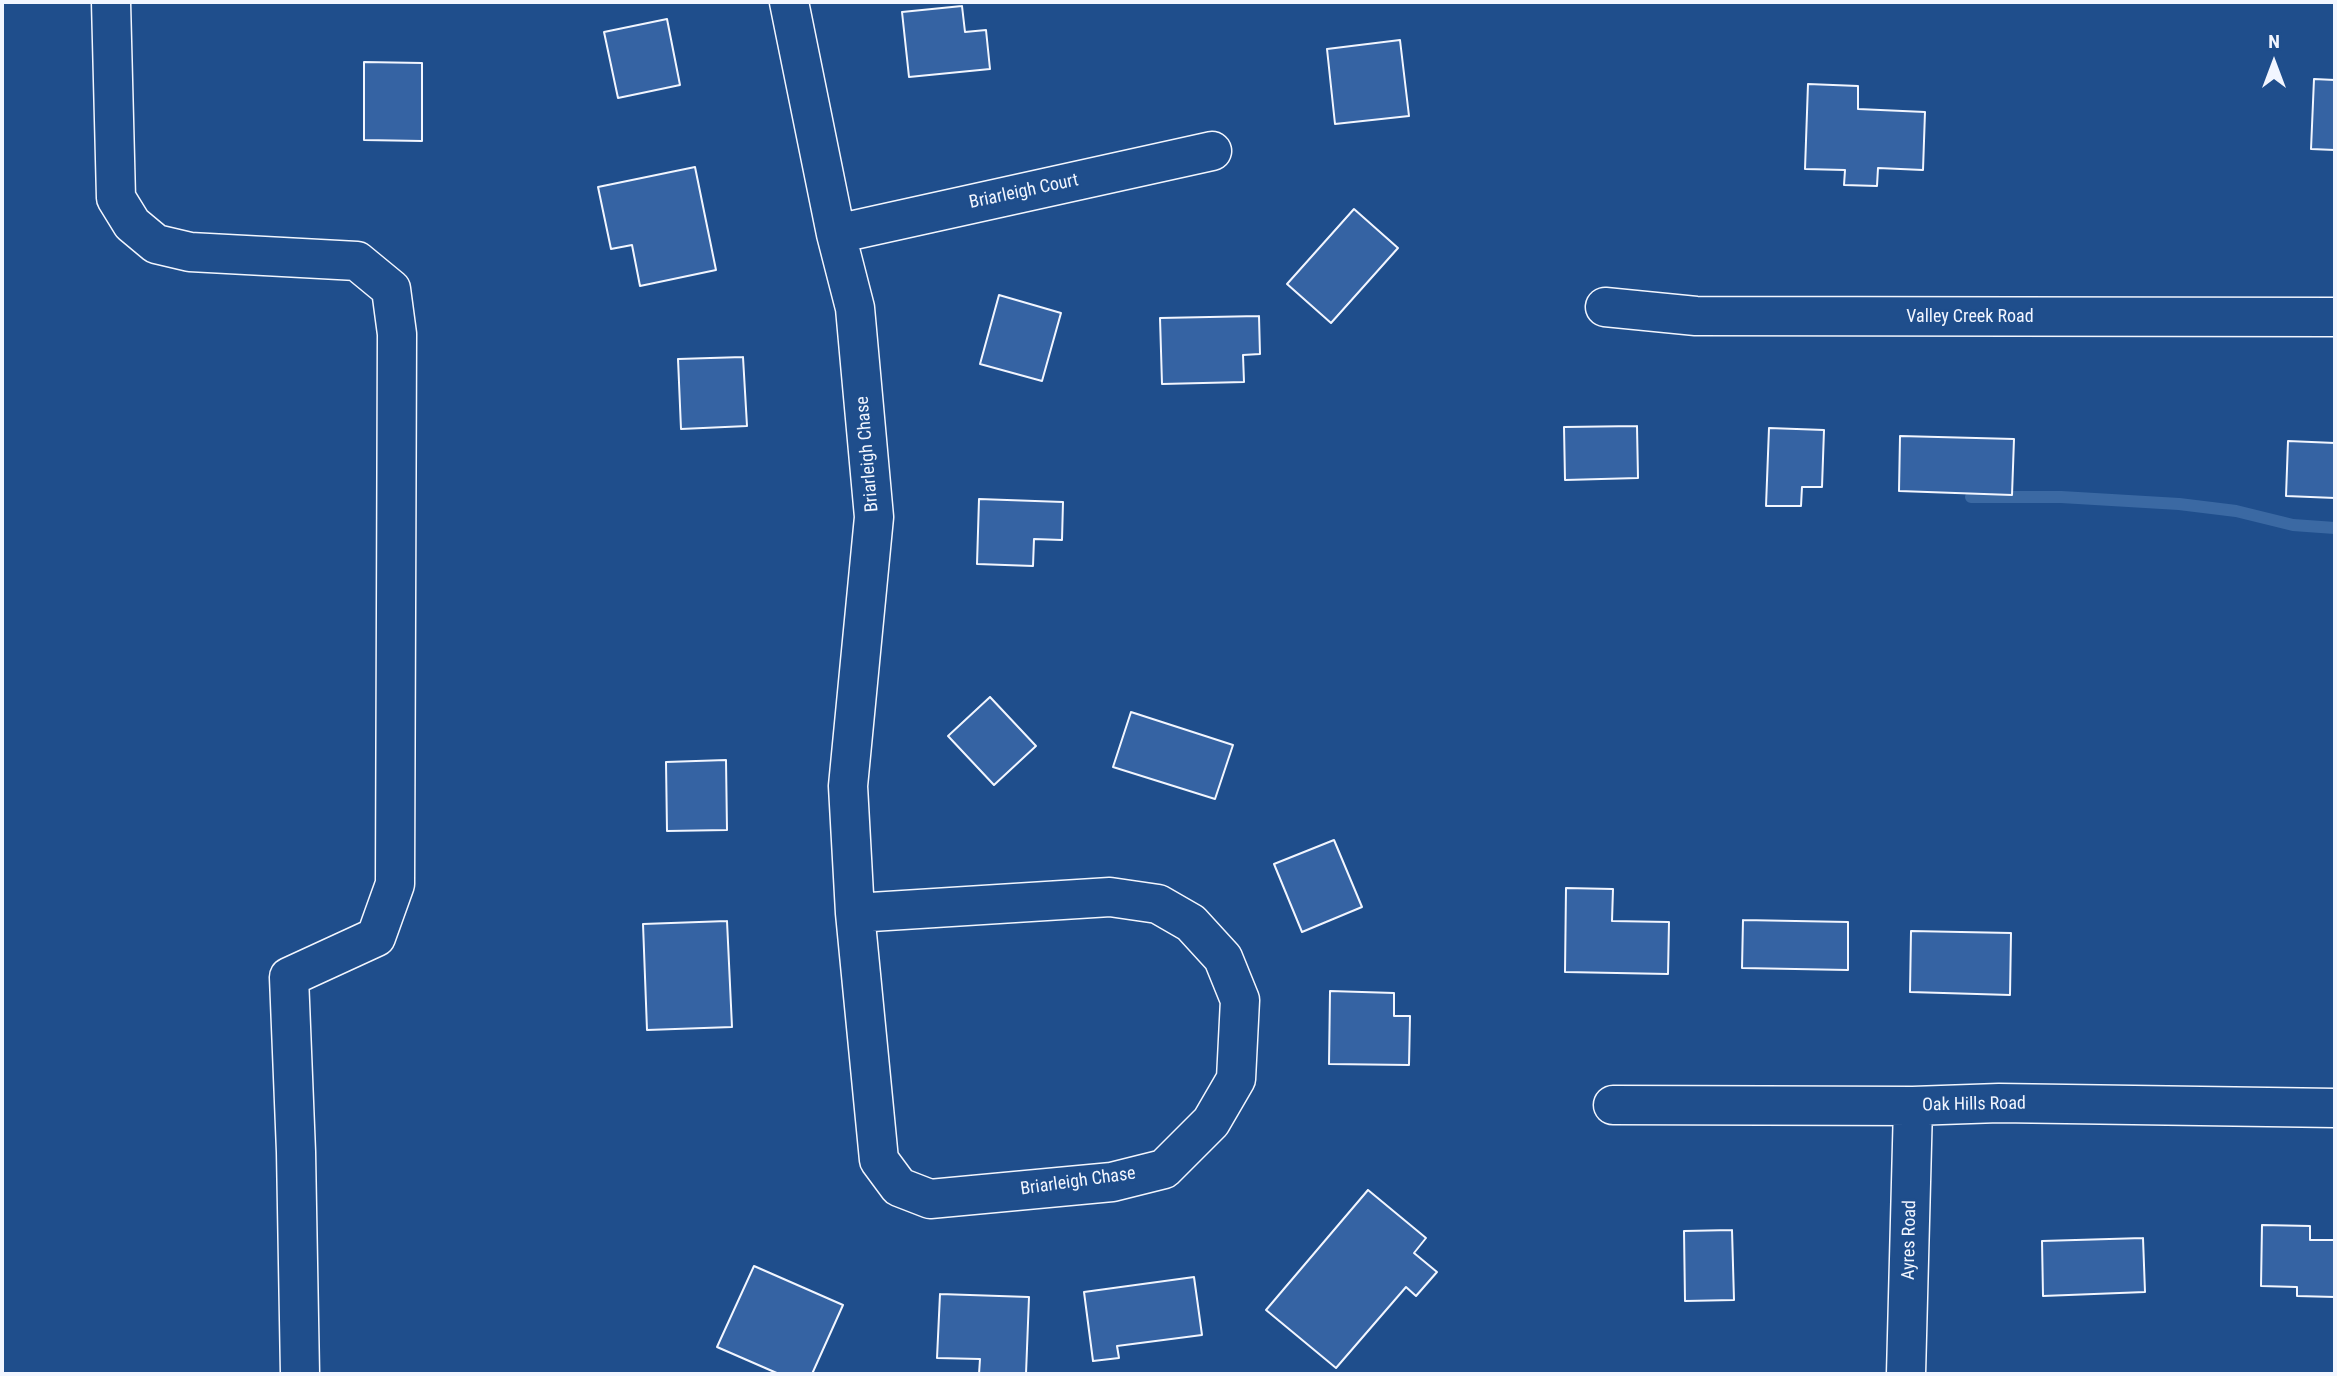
<!DOCTYPE html>
<style>
body{margin:0}
#map{position:relative;width:2337px;height:1376px;overflow:hidden;background:#1f4e8c;font-family:"Roboto Condensed",sans-serif}
canvas{display:block}
.frame{position:absolute;inset:0;border:4px solid #f2f6ff;pointer-events:none}
.north{position:absolute;left:2239px;top:28px;width:70px;height:70px;-webkit-text-stroke:5px #1f4e8c;paint-order:stroke;rotate:0deg;font-size:19px;font-weight:700;line-height:28px;text-align:center;color:#f2f6ff}
.north::after{content:'';display:block;margin:auto;width:24px;height:32px;background:#f2f6ff;clip-path:polygon(50% 0,100% 100%,50% 72%,0 100%)}
</style>
<div id="map">
<canvas width="2337" height="1376"></canvas>
<div class="frame"></div>
<div class="north">N</div>
</div>
<script>
const c = document.querySelector('canvas').getContext('2d');
c.lineJoin = 'round';
function shape(rows) {
  const path = new Path2D();
  for (const r of rows) {
    path.moveTo(r[0], r[1]);
    for (let i = 2; i < r.length; i += 2) path.lineTo(r[i], r[i + 1]);
  }
  return path;
}
function strokePath(path, color, width, dash) {
  c.strokeStyle = color;
  c.lineWidth = width;
  c.lineCap = dash ? 'butt' : 'round';
  c.setLineDash(dash || []);
  c.stroke(path);
}
function fill(path, color) {
  c.fillStyle = color;
  c.fill(path, 'evenodd');
}
function label(font, color, halo, rows, align = 'center') {
  c.font = font + ' "Roboto Condensed",sans-serif';
  c.lineWidth = 5;
  c.setLineDash([]);
  c.textBaseline = 'middle';
  c.strokeStyle = halo;
  c.fillStyle = color;
  for (const [text, x, y, turn = 0] of rows) {
    c.save();
    c.translate(x, y);
    c.rotate((+turn || 0) * Math.PI / 180);
    c.textAlign = isNaN(turn) ? turn : align;
    if (halo) c.strokeText(text, 0, 0);
    c.fillText(text, 0, 0);
    c.restore();
  }
}
strokePath(shape([
 [1971,497,2061,497,2179,504,2236,511,2293,525,2335,528]
]), '#3b69a3', 12);
const building = shape([
 [962,6,965,32,986,30,990,69,909,77,902,12,962,6],
 [667,19,680,85,618,98,604,32,667,19],
 [1400,40,1409,116,1335,124,1327,49,1400,40],
 [364,62,422,63,422,141,364,140,364,62],
 [2314,79,2335,80,2335,150,2311,149,2314,79],
 [1808,84,1858,86,1858,109,1925,112,1923,170,1878,168,1877,186,1844,185,1845,170,1805,169,1808,84],
 [695,167,716,270,640,286,632,245,611,249,598,187,695,167],
 [1354,209,1398,248,1331,323,1287,284,1354,209],
 [999,295,1061,313,1042,381,980,364,999,295],
 [1259,316,1260,354,1243,355,1244,382,1162,384,1160,318,1259,316],
 [743,357,747,426,681,429,678,359,743,357],
 [1637,426,1638,478,1565,480,1564,427,1637,426],
 [1769,428,1824,430,1822,487,1802,487,1801,506,1766,506,1769,428],
 [1900,436,2014,439,2012,495,1899,491,1900,436],
 [2288,441,2335,443,2335,498,2286,496,2288,441],
 [979,499,1063,502,1062,540,1034,539,1033,566,977,564,979,499],
 [990,697,1036,746,994,785,948,736,990,697],
 [1131,712,1233,745,1215,799,1113,767,1131,712],
 [726,760,727,830,667,831,666,762,726,760],
 [1334,840,1362,907,1302,932,1274,864,1334,840],
 [1566,888,1613,889,1612,921,1669,922,1668,974,1565,972,1566,888],
 [1743,920,1848,922,1848,970,1742,968,1743,920],
 [727,921,732,1027,647,1030,643,924,727,921],
 [1911,931,2011,933,2010,995,1910,992,1911,931],
 [1330,991,1394,993,1394,1016,1410,1016,1409,1065,1329,1064,1330,991],
 [1368,1190,1426,1238,1414,1253,1437,1272,1416,1296,1406,1287,1336,1368,1266,1310,1368,1190],
 [2262,1225,2310,1226,2310,1240,2335,1240,2335,1297,2297,1296,2297,1287,2261,1286,2262,1225],
 [1732,1230,1734,1300,1685,1301,1684,1231,1732,1230],
 [2143,1238,2145,1292,2043,1296,2042,1241,2143,1238],
 [754,1266,843,1305,812,1374,779,1374,717,1347,754,1266],
 [1194,1277,1202,1335,1117,1346,1119,1358,1093,1361,1084,1292,1194,1277],
 [940,1294,1029,1297,1026,1374,979,1374,980,1359,937,1358,940,1294]
]);
fill(building, '#3563a3');
strokePath(building, '#f2f6ff', 2);
const minor = shape([
 [111,2,116,198,132,224,156,244,190,252,357,261,391,289,397,334,395,884,376,937,289,977,296,1152,300,1374],
 [789,2,836,234,855,308,874,517,848,786,855,913,879,1160,899,1187,930,1199,1112,1182,1164,1169,1211,1122,1236,1079,1240,1000,1223,958,1191,923,1158,904,1110,897,855,913],
 [836,234,1212,151],
 [1605,307,1696,316,2335,317],
 [1613,1105,1913,1106,1999,1103,2335,1108],
 [1906,1374,1913,1106]
]);
strokePath(minor, '#f2f6ff', 41);
strokePath(minor, '#1f4e8c', 38);
label('18px', '#f2f6ff', '#1f4e8c', [
 ["Briarleigh Court",1024,192,-12],
 ["Valley Creek Road",1970,317],
 ["Briarleigh Chase",868,454,-95],
 ["Oak Hills Road",1974,1105,-1],
 ["Briarleigh Chase",1078,1182,-8],
 ["Ayres Road",1910,1240,-89]
]);
</script>
